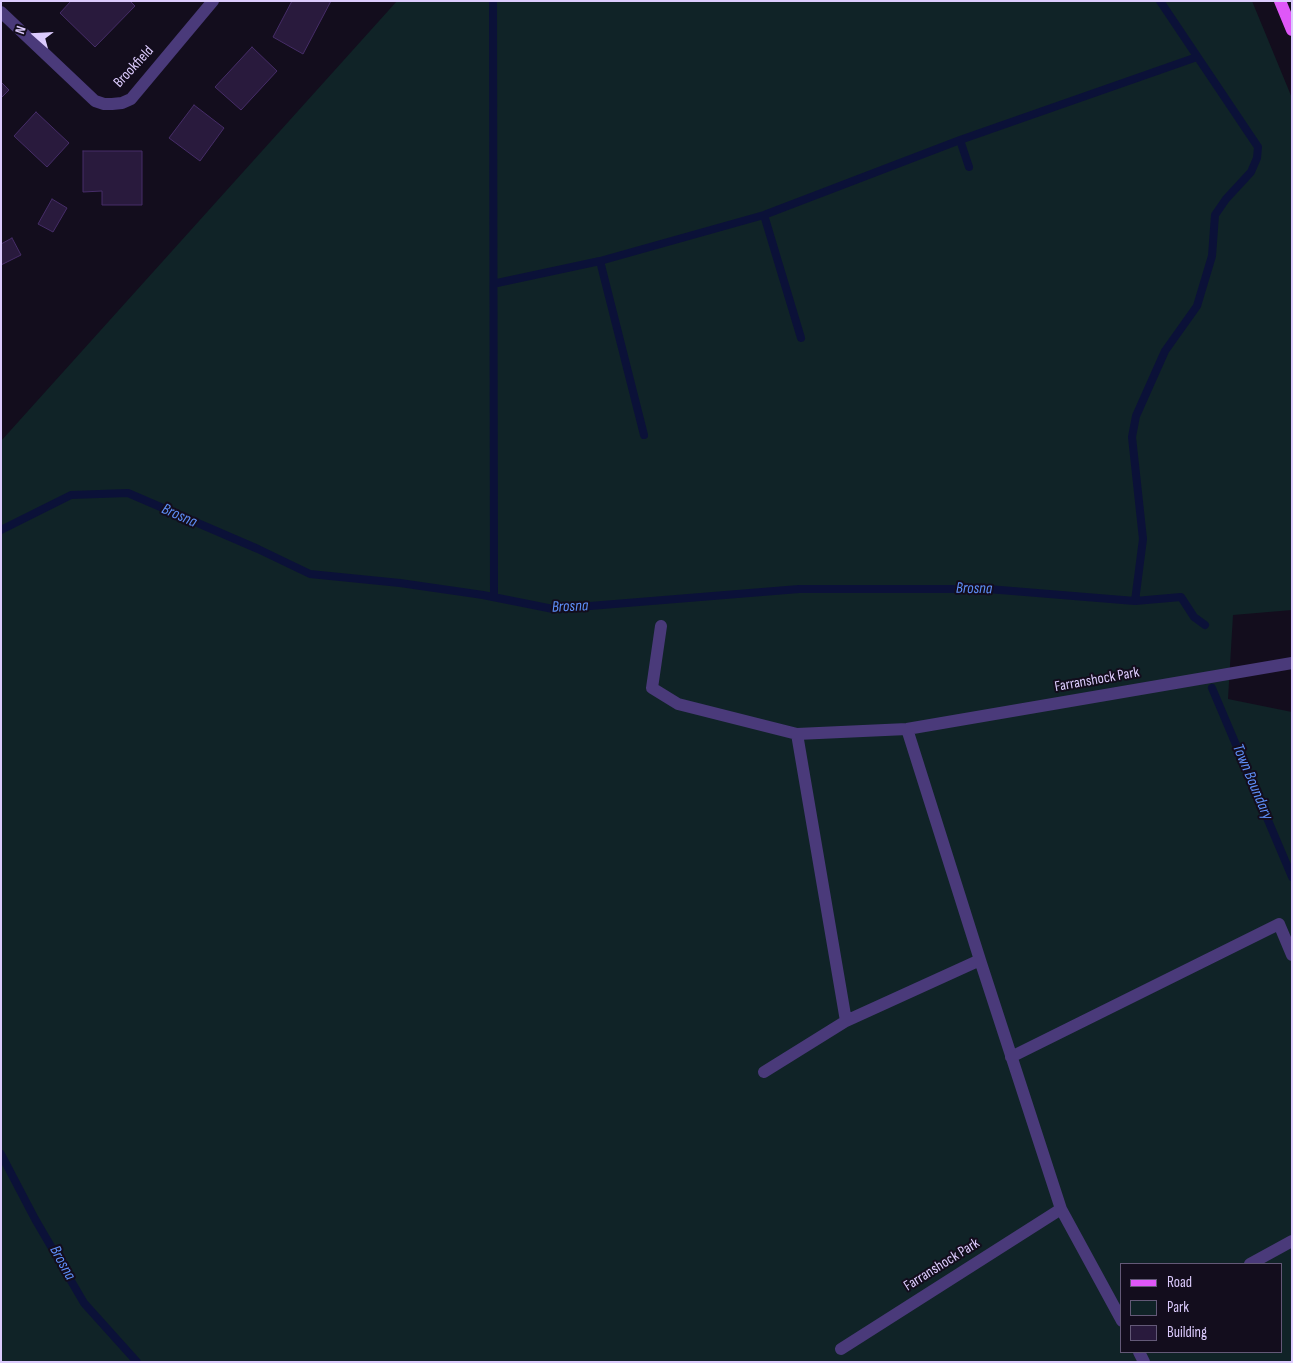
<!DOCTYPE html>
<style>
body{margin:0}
#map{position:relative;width:1293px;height:1363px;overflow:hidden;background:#130d1d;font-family:"Sofia Sans Condensed",sans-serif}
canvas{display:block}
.frame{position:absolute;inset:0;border:2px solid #dccbfd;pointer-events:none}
.legend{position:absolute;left:1120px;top:1263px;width:162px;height:90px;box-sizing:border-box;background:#130d1d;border:1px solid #635977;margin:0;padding:6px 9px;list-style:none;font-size:15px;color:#dccbfd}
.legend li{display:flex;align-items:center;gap:10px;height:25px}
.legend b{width:25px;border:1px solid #635977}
.north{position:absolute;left:10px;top:10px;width:50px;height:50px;-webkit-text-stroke:4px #130d1d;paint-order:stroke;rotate:289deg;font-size:14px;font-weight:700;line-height:20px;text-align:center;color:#dccbfd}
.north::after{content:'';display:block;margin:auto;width:18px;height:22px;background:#dccbfd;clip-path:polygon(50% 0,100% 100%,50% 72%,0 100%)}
</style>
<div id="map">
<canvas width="1293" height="1363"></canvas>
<div class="frame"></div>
<ul class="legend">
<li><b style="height:6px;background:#df57f8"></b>Road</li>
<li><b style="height:14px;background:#102327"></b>Park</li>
<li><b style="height:14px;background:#291a3d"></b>Building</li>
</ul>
<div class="north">N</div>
</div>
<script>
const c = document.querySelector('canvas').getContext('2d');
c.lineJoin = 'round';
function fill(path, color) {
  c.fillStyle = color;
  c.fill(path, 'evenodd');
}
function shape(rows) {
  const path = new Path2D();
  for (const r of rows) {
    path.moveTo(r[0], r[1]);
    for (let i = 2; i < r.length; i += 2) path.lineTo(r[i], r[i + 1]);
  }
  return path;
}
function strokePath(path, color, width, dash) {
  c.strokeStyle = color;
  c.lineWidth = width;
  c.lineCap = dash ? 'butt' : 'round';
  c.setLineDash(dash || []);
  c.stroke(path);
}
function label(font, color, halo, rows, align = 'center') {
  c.font = font + ' "Sofia Sans Condensed",sans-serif';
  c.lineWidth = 4;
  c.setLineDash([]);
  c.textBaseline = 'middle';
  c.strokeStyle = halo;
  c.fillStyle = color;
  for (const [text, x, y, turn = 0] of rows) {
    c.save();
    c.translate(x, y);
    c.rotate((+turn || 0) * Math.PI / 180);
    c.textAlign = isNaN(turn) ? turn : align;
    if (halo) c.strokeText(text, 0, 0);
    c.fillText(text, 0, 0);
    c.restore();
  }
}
fill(shape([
 [397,1,1252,1,1292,98,1292,610,1233,615,1228,699,1292,712,1292,1362,1,1362,1,441],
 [1122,1264,1282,1264,1282,1352,1122,1352]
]), '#102327');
strokePath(shape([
 [493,1,494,597],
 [960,140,969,167],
 [764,215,801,338],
 [600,261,644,435],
 [497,283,600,261,764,215,960,140,1197,57],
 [1,530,71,495,128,493,258,549,310,574,400,583,483,595,553,609,799,589,988,589,1135,601,1181,597,1194,617,1205,625],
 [1135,601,1143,539,1132,437,1136,416,1165,351,1197,306,1212,256,1215,215,1226,199,1251,172,1257,158,1258,147,1160,1],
 [1212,688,1292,877],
 [1,1154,35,1219,84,1303,137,1362]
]), '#0b1138', 8);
const building = shape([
 [71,1,130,1,135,6,95,47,60,13,71,1],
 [292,1,331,1,303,54,273,37,292,1],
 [252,47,277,71,241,110,215,87,252,47],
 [1,82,9,90,1,98,1,82],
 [194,105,224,128,200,161,169,138,194,105],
 [36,112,69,143,47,167,14,136,36,112],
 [83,151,142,151,142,205,102,205,102,191,83,192,83,151],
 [52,199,67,208,53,232,38,224,52,199],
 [12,238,21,255,1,265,1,244,12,238]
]);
fill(building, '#291a3d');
strokePath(building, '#462d68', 1);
strokePath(shape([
 [1,12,95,101,104,104,112,104,122,103,131,99,213,1],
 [661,626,652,688,678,704,797,734,907,729,1292,663],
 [846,1021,980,960,907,729],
 [1011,1057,1279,924,1292,955],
 [764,1072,846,1021,797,734],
 [1061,1209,1122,1321],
 [1250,1264,1292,1241],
 [841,1349,1061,1209,980,960],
 [1139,1352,1144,1362]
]), '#4a3a7a', 12);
strokePath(shape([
 [1280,1,1292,30]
]), '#df57f8', 12);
label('15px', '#dccbfd', '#130d1d', [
 ["Brookfield",134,67,-47],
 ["Farranshock Park",1097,680,-10],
 ["Farranshock Park",942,1265,-32]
]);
label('italic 16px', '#5e8ff8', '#130d1d', [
 ["Brosna",179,516,24],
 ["Brosna",974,589,1],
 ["Brosna",570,607,-2],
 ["Town Boundary",1252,782,67],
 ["Brosna",62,1263,61]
]);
</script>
